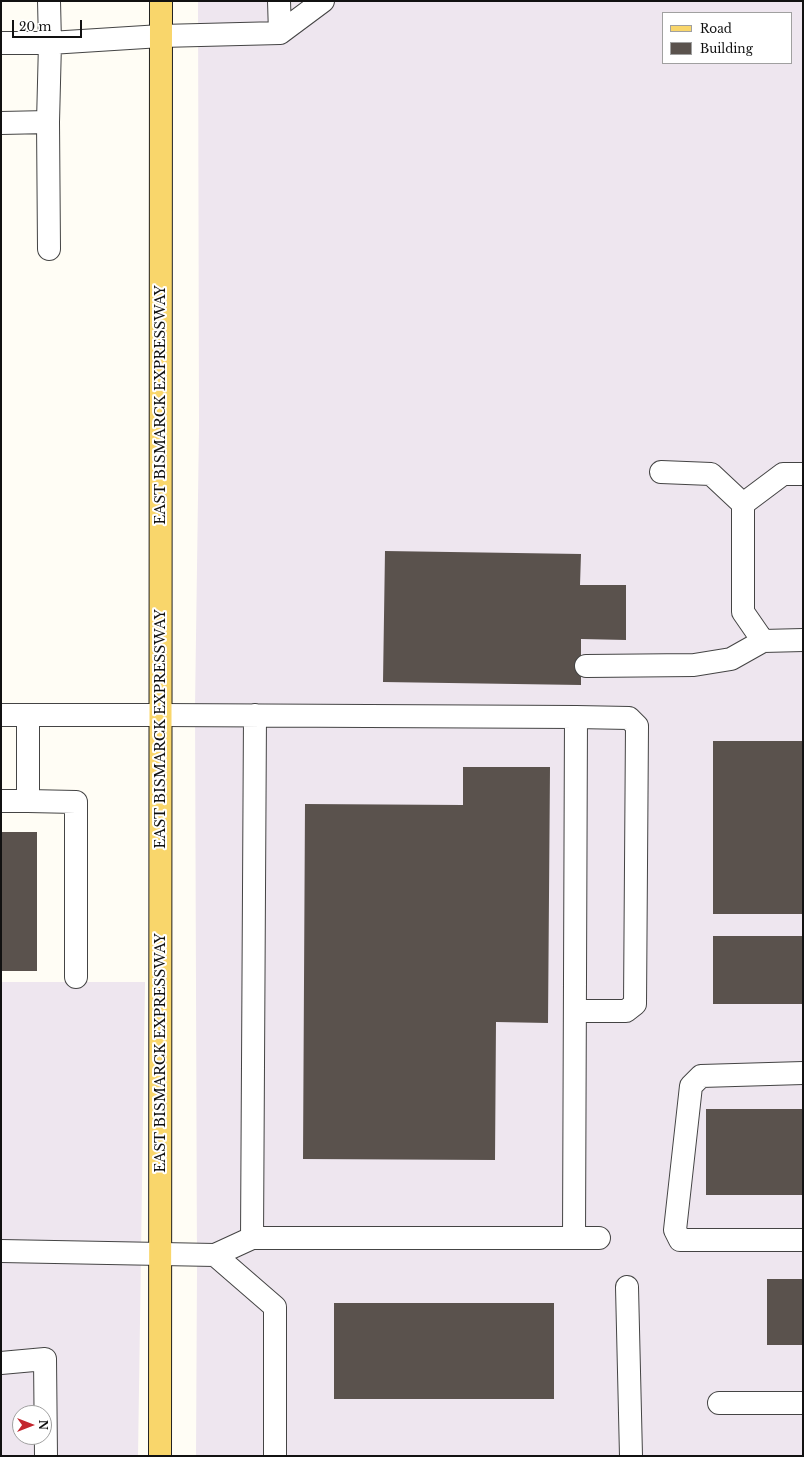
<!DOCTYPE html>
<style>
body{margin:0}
#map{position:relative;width:804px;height:1457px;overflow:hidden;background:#fffdf5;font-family:"Libre Baskerville",serif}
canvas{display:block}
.frame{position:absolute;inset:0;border:2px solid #111;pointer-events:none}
.legend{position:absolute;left:662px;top:12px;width:130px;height:52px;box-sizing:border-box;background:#fff;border:1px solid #a0a0a0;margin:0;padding:5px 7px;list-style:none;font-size:12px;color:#111}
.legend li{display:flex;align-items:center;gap:8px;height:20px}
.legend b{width:20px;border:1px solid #a0a0a0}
.north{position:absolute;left:12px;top:1405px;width:40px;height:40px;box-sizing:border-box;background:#fff;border:1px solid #a0a0a0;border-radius:50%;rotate:90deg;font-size:11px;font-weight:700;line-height:16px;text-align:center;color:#111}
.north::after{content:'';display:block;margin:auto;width:14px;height:18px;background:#c4262e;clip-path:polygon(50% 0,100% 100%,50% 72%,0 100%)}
.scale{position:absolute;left:12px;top:20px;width:70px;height:18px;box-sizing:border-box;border:2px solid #111;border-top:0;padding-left:5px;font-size:12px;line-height:14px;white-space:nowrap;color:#111;-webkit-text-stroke:3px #fff;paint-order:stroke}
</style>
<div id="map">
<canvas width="804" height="1457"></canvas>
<div class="frame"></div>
<ul class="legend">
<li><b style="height:5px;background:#f9d66b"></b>Road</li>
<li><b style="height:11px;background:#5a524d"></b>Building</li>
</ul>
<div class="north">N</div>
<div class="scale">20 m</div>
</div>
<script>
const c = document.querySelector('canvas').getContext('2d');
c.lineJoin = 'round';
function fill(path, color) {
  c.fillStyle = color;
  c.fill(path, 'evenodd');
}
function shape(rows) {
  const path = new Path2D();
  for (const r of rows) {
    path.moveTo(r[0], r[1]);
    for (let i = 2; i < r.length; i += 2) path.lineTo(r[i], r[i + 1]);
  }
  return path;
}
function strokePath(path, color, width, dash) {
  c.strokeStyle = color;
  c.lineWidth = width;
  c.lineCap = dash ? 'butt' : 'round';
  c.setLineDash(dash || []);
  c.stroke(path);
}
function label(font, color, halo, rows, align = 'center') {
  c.font = font + ' "Libre Baskerville",serif';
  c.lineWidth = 4;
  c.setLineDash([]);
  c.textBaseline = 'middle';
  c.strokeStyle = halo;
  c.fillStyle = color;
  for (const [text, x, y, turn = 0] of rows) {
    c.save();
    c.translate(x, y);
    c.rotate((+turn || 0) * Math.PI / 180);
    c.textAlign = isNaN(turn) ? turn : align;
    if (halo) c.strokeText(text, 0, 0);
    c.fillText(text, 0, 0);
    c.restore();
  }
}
fill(shape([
 [198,1,803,1,803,1456,196,1456,197,1269,195,707,199,427],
 [663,13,791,13,791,63,663,63],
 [1,982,145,982,138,1456,1,1456],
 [20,1413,44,1413,44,1437,20,1437]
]), '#eee6ef');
fill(shape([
 [385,551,581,554,580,585,626,585,626,640,581,639,581,685,383,682],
 [713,741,803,741,803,914,713,914],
 [463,767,550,767,548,1023,496,1022,495,1160,303,1159,305,804,463,805],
 [1,832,37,832,37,971,1,971],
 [713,936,803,936,803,1004,713,1004],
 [706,1109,803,1109,803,1195,706,1195],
 [767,1279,803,1279,803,1345,767,1345],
 [334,1303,554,1303,554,1399,334,1399]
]), '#5a524d');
const minor = shape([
 [49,1,50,43,161,36,280,33,323,1],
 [279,1,280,33],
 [1,43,50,43,48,122,1,123],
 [48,122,49,249],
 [661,472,711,474,743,504],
 [803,474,783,474,743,504,743,612,763,641,803,640],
 [586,666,694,665,731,659,763,641],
 [1,715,161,715,576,717,574,1238],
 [28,715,28,801,76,802,76,977],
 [1,801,28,801],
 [576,1011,626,1011,635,1004,637,726,629,718,576,717],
 [803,1073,701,1076,691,1086,675,1230,680,1240,803,1240],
 [252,1238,255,715],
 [1,1251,215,1255,252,1238,599,1238],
 [215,1255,275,1307,275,1456],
 [627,1287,631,1456],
 [1,1363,45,1359,46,1456],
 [719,1403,803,1403]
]);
const major = shape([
 [160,1456,161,1]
]);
strokePath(minor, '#444', 24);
strokePath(major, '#222', 24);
strokePath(minor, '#fff', 22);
strokePath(major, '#f9d66b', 22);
label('14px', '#111', '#fff', [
 ["EAST BISMARCK EXPRESSWAY",161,405,-90],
 ["EAST BISMARCK EXPRESSWAY",161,729,-90],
 ["EAST BISMARCK EXPRESSWAY",161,1053,-90]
]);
</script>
